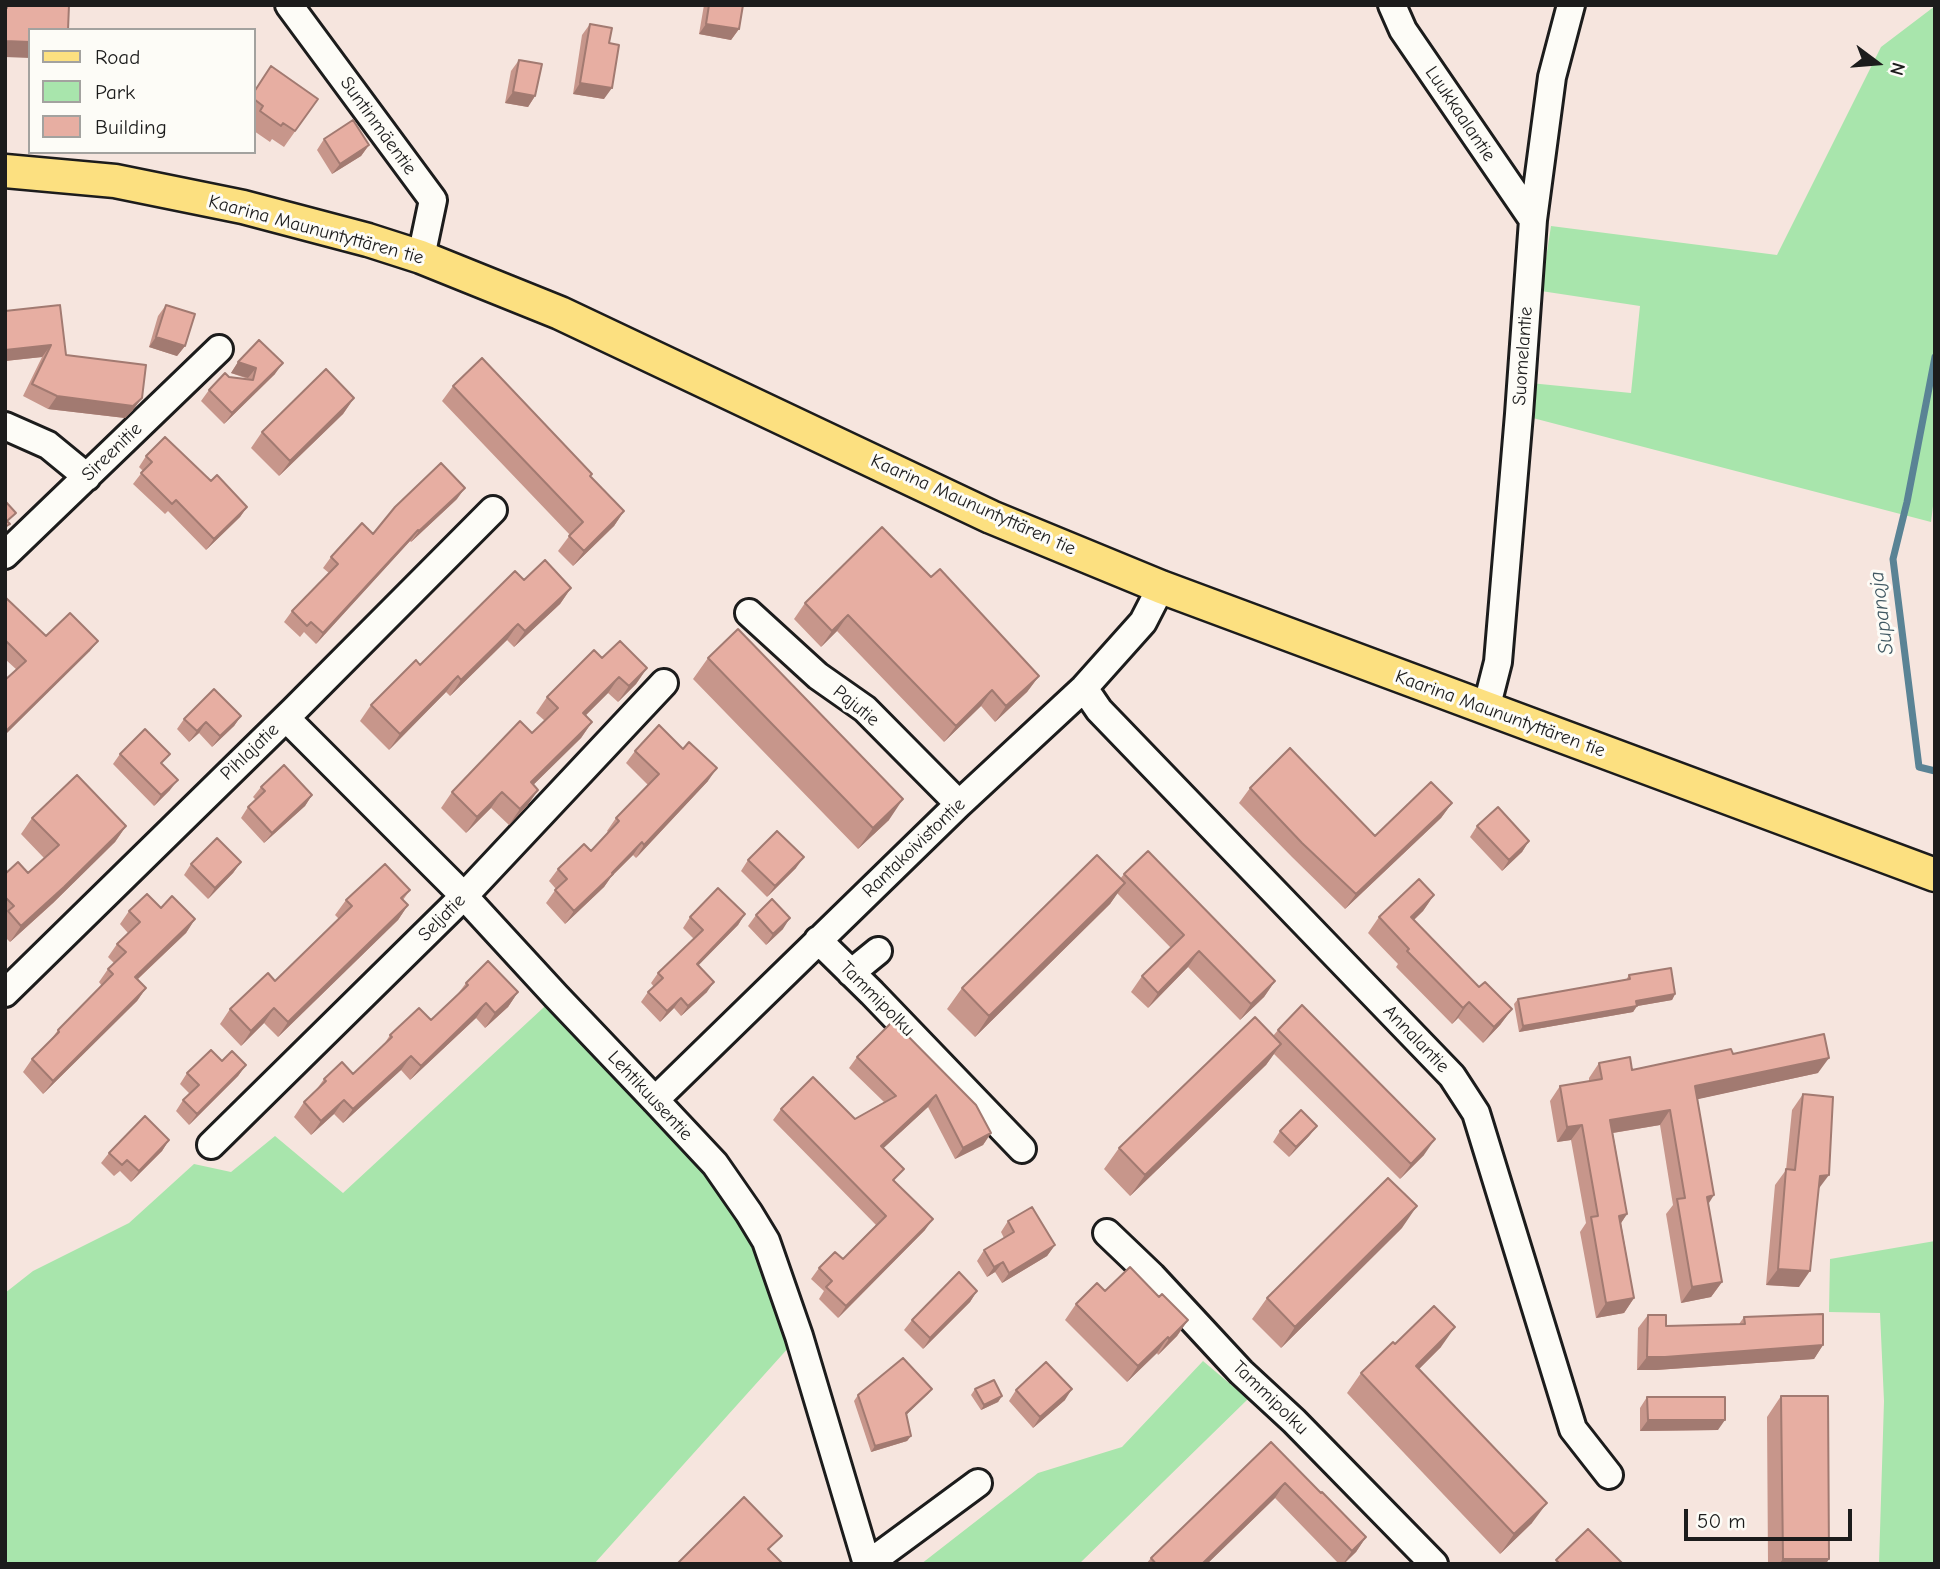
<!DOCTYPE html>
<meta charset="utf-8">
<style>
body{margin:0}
#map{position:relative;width:1940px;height:1569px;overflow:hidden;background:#f6e5de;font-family:"Comic Neue",sans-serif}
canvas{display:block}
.frame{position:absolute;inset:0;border:7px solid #1c1c1c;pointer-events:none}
.legend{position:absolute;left:28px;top:28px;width:228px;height:126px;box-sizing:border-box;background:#fdfcf7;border:2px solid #a3a29f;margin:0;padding:9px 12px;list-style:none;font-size:21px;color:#1c1c1c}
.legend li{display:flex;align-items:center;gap:14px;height:35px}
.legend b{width:35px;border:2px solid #a3a29f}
.north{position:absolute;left:1842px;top:28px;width:70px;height:70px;-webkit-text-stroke:5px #fdfcf7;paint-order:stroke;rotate:106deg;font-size:19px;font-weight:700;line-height:28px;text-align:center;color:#1c1c1c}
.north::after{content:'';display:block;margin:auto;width:24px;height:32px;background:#1c1c1c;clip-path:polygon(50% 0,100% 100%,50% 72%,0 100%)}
.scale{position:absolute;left:1684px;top:1509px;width:168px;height:32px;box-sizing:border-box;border:4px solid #1c1c1c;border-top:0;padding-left:9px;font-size:21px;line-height:24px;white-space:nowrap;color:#1c1c1c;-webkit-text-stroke:5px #fdfcf7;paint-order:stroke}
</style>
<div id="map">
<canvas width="1940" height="1569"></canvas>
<div class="frame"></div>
<ul class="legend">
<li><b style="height:9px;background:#fce080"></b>Road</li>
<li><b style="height:19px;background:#a8e5ac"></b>Park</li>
<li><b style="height:19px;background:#e7aea2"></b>Building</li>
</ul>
<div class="north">N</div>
<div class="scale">50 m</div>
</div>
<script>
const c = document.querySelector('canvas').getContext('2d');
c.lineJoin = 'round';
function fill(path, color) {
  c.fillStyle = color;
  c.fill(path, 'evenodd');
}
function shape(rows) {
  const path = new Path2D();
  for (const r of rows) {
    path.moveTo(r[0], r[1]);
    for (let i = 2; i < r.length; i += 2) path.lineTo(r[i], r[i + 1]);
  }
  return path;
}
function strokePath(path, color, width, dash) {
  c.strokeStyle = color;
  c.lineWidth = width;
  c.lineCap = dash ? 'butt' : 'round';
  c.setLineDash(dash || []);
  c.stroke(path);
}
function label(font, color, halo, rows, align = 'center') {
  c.font = font + ' "Comic Neue",sans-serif';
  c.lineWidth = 6;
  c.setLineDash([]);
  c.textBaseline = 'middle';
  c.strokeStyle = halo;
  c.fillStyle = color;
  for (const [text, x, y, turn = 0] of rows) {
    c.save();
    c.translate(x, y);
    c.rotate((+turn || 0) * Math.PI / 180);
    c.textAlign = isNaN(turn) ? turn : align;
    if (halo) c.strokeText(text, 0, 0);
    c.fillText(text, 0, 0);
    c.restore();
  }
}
fill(shape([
 [1935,6,1935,490,1931,522,1529,417,1530,383,1631,393,1640,306,1541,291,1551,226,1777,255,1881,47],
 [556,996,715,1164,799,1336,594,1564,5,1564,5,1293,33,1271,129,1223,194,1164,231,1172,275,1136,343,1193],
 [1935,1241,1935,1564,1879,1564,1884,1401,1880,1313,1829,1312,1830,1259],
 [1203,1361,1248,1399,1079,1564,921,1564,1038,1473,1122,1447]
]), '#a8e5ac');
strokePath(shape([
 [1935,357,1907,502,1893,559,1919,767,1935,771]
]), '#5a8395', 7);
const minor = shape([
 [289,5,433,200,421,257],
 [1392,5,1403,30,1533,220],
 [5,426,48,445,87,477],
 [5,555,219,349],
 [749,613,818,676,865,709,959,804],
 [1084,688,1099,710,1452,1076,1476,1113,1573,1429,1609,1475],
 [1486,709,1498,662,1519,414,1533,220,1552,77,1571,5],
 [286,718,464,896,556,996,655,1100,715,1164,749,1213,766,1241,799,1336,867,1564],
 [818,940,872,993,1022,1149],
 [851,973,878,951],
 [5,993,294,710,493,510],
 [655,1100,959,804,1084,688,1143,622,1161,587],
 [211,1145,464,896,664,683],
 [1107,1233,1152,1276,1241,1372,1294,1421,1434,1564],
 [872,1564,883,1553,978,1483]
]);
const major = shape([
 [5,171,115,181,243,207,368,240,421,257,560,313,991,517,1161,587,1935,875]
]);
strokePath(minor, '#1c1c1c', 32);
strokePath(major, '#1c1c1c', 37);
strokePath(minor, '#fdfcf7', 26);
strokePath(major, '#fce080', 32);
fill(shape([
 [704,5,743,5,739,29,731,40,699,34],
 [590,24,609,43,604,99,573,94,582,35],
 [519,60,535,96,528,107,505,103,511,71],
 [254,92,318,99,284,147,272,139,270,142,254,131],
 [324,139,369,145,361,156,332,174,317,150],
 [166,305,185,346,177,356,149,347,158,316],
 [5,311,66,355,133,410,125,418,48,409,23,396,42,357,5,361],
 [238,362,275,374,224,424,201,401,209,390,229,377,248,379,231,373],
 [453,386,590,476,624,511,614,526,573,566,558,551,570,535,442,401],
 [354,398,343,414,279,476,251,448,262,432],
 [146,456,211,481,247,507,240,517,206,550,168,511,165,514,133,484,143,471,139,467],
 [457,499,411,542,410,541,316,644,304,632,300,637,284,622,292,611,329,573,323,568,331,557,373,534],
 [931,577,1039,676,1027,692,995,722,981,706,944,742,837,631,821,647,794,619,805,603],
 [524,580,571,588,560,604,514,647,507,640,450,696,446,692,389,750,360,721,371,705],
 [5,597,46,636,90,651,17,670,5,659],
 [602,658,647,668,636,684,618,702,608,693,586,715,592,722,581,738,533,785,538,790,527,806,509,825,491,808,466,833,441,808,452,792,532,733,545,721,536,713,547,697],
 [708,658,889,820,858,849,693,679],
 [241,716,234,726,212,747,199,733,189,742,177,729,184,719],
 [635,751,708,781,636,858,633,855,611,877,604,887,565,924,546,903,556,889,549,881,558,869,591,851,608,832,607,831,616,818,648,785,626,763],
 [120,754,162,764,170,790,154,806,113,764],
 [261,787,312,795,305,806,264,843,241,818,248,807,256,800,253,797],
 [1250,788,1375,836,1452,803,1441,818,1345,909,1292,857,1239,803],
 [32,818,126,826,115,842,53,903,10,942,5,937,5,874,28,873,44,858,21,834],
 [1477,826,1529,841,1522,852,1502,871,1470,837],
 [748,860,796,868,767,897,741,871],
 [241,862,233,873,208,899,184,875,191,864],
 [1124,874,1275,981,1264,997,1240,1020,1188,967,1148,1008,1131,992,1142,976,1171,948,1117,893,1110,904,975,1037,947,1009,962,988,1120,879],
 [410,890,403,900,408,905,398,920,278,1037,264,1023,241,1046,220,1024,230,1009,275,981,339,919,335,915,346,900],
 [1434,895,1423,911,1414,920,1479,987,1512,1009,1500,1025,1483,1043,1458,1018,1452,1024,1396,967,1398,964,1368,933,1379,917],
 [161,908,195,919,186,933,138,979,146,988,137,1001,43,1094,23,1072,32,1059,50,1041,58,1030,102,986,99,982,108,969,114,963,108,957,117,944,128,933,120,924,129,911],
 [745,914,738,925,698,965,707,992,681,1016,674,1008,660,1022,641,1002,648,992,654,987,651,983,658,973,694,939,683,928,690,917],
 [756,915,783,929,766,945,748,926],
 [1629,975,1675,994,1672,1000,1637,1006,1633,1012,1519,1032,1514,1004,1518,999,1626,980],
 [466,983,518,992,508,1007,485,1028,476,1018,410,1080,401,1070,343,1123,334,1114,311,1135,294,1117,304,1102,314,1093,324,1079,353,1074,383,1046,390,1035,431,1020,457,995],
 [893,1021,991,1133,983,1145,955,1159,928,1107,883,1148,895,1181,925,1230,838,1318,819,1299,824,1291,811,1279,819,1268,843,1259,876,1225,773,1120,781,1109,855,1119,884,1102,849,1068,857,1057],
 [1278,1030,1424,1155,1400,1179,1274,1054,1266,1065,1130,1196,1104,1169,1119,1148,1273,1036],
 [1733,1054,1818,1073,1697,1099,1708,1204,1722,1282,1711,1297,1681,1303,1666,1214,1673,1205,1660,1125,1613,1133,1627,1214,1621,1223,1634,1298,1624,1313,1596,1318,1580,1232,1586,1223,1571,1140,1557,1142,1550,1101,1560,1086,1589,1081,1589,1078,1599,1063,1632,1070],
 [222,1061,246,1065,238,1076,189,1125,176,1111,183,1100,190,1094,180,1084,187,1073],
 [1803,1094,1799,1287,1766,1285,1775,1185,1786,1170,1792,1110],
 [1317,1126,1309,1136,1289,1157,1273,1142,1280,1131],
 [169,1140,162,1151,131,1182,120,1171,114,1176,101,1163,109,1153],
 [1008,1221,1055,1245,1047,1256,1002,1283,995,1272,987,1277,977,1261,984,1250,1004,1238,1001,1232],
 [1402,1228,1281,1348,1252,1319,1267,1298],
 [977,1291,970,1302,923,1349,904,1330,912,1320],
 [1159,1297,1188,1320,1177,1336,1158,1355,1157,1353,1127,1382,1065,1320,1076,1304],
 [1648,1315,1666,1326,1739,1324,1744,1317,1823,1345,1814,1359,1656,1370,1637,1370,1638,1328],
 [1395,1344,1441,1347,1419,1369,1532,1523,1500,1554,1347,1393,1361,1373],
 [932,1389,928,1394,906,1415,911,1436,907,1441,871,1452,854,1401,858,1395],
 [975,1389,1002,1396,998,1402,981,1410,971,1395],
 [1016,1390,1065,1400,1033,1428,1009,1401],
 [1781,1396,1826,1564,1768,1564,1767,1417],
 [1647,1397,1718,1430,1640,1431,1640,1408],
 [1271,1442,1321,1493,1366,1537,1356,1552,1344,1564,1339,1564,1275,1498,1207,1564,1146,1564,1151,1558]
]), '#c7968b');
fill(shape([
 [706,24,739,29,731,40,699,34],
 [5,41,30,42,30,58,5,57],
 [580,83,612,88,604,99,573,94],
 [513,92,535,96,528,107,505,103],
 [369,145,361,156,332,174,340,164],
 [156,337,185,346,177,356,149,347],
 [51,345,42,357,5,361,5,350],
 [238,362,256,368,248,378,231,373],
 [283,363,275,374,224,424,232,413],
 [57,396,142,398,133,410,125,418,48,409],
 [354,398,343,414,279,476,290,461],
 [465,488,457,499,411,542,419,531],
 [247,507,240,517,206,550,214,539],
 [624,511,614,526,573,566,584,551],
 [418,530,410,541,316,644,323,633],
 [571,588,560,604,514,647,525,631],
 [848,615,837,631,821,647,832,631],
 [518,624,507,640,450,696,461,680],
 [98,641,90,651,5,735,5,732],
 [647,668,636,684,618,702,629,686],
 [458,676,446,692,389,750,400,734],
 [1039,676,1027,692,995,722,1006,706],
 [619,677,608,693,572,729,583,713],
 [992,690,981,706,944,742,956,726],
 [241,716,234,726,212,747,220,736],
 [206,722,199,733,189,742,197,731],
 [592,722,581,738,520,798,531,782],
 [717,768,708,781,636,858,644,845],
 [178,780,170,790,154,806,161,795],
 [538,790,527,806,509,825,520,809],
 [502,792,491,808,466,833,477,817],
 [312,795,305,806,264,843,272,833],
 [903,799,889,820,858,849,873,828],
 [1452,803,1441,818,1345,909,1356,894],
 [126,826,115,842,53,903,10,942,21,926],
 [1529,841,1522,852,1502,871,1509,860],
 [642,842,633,855,611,877,604,887,565,924,574,911],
 [804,857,796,868,767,897,775,886],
 [241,862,233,873,208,899,215,888],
 [1125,883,1110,904,975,1037,989,1016],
 [1434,895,1423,911,1400,933,1411,917],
 [408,905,398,920,278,1037,288,1022],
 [745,914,738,925,690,974,697,964],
 [790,918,783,929,766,945,773,934],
 [195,919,186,933,126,990,135,977],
 [1199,951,1188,967,1148,1008,1158,993],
 [1275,981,1264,997,1240,1020,1251,1004],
 [714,982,707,992,681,1016,688,1006],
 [146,988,137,1001,43,1094,53,1081],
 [518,992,508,1007,485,1028,495,1013],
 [1675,994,1672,1000,1632,1007,1636,1001],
 [681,998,674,1008,660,1022,667,1011],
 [1469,1002,1458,1018,1452,1024,1463,1008],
 [486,1003,476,1018,410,1080,421,1066],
 [1637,1006,1633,1012,1519,1032,1523,1026],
 [274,1008,264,1023,241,1046,251,1031],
 [1512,1009,1500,1025,1483,1043,1494,1027],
 [1281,1044,1266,1065,1130,1196,1145,1175],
 [411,1056,401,1070,343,1123,353,1109],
 [1829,1058,1818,1073,1685,1102,1695,1086],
 [246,1065,238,1076,189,1125,197,1114],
 [936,1095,928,1107,874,1157,881,1146],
 [344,1100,334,1114,311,1135,321,1121],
 [1670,1110,1660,1125,1600,1135,1610,1120],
 [1582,1125,1571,1140,1557,1142,1567,1127],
 [1317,1126,1309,1136,1289,1157,1296,1147],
 [991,1133,983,1145,955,1159,963,1148],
 [1435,1139,1424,1155,1400,1179,1411,1164],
 [169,1140,162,1151,131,1182,139,1171],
 [1829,1175,1817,1191,1820,1176],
 [1714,1195,1704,1211,1707,1197],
 [1417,1206,1402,1228,1281,1348,1295,1327],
 [1627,1214,1617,1229,1619,1216],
 [933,1219,925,1230,838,1318,846,1306],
 [1055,1245,1047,1256,1002,1283,1009,1273],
 [1003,1262,995,1272,987,1277,994,1267],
 [1778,1269,1810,1271,1799,1287,1766,1285],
 [1722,1282,1711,1297,1681,1303,1692,1287],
 [977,1291,970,1302,923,1349,930,1338],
 [1634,1298,1624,1313,1596,1318,1606,1303],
 [1188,1320,1177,1336,1158,1355,1169,1339],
 [1455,1327,1441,1347,1402,1386,1416,1366],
 [1168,1337,1157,1353,1127,1382,1138,1366],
 [1823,1345,1814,1359,1656,1370,1637,1370,1647,1357],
 [932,1389,928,1394,902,1419,906,1413],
 [1072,1389,1065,1400,1033,1428,1040,1417],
 [1002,1396,998,1402,981,1410,984,1405],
 [1648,1420,1725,1420,1718,1430,1640,1431],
 [911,1436,907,1441,871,1452,875,1446],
 [1285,1483,1275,1498,1207,1564,1202,1564],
 [1547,1503,1532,1523,1500,1554,1514,1534],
 [1366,1537,1356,1552,1343,1564,1352,1551],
 [1783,1559,1829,1559,1826,1564,1779,1564]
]), '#a27a71');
const building = shape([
 [7,5,69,5,68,30,30,30,30,42,5,41,5,8,7,8,7,5],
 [709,5,743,5,739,29,706,24,709,5],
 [590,24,612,28,609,43,619,45,612,88,580,83,590,24],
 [519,60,542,64,535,96,513,92,519,60],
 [271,66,318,99,295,131,283,123,281,126,260,111,263,106,254,99,254,92,271,66],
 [353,120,369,145,340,164,324,139,353,120],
 [60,305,66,355,146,365,142,398,133,406,57,396,32,384,51,345,5,350,5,311,60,305],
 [166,305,195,314,185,346,156,337,166,305],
 [259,340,283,363,232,413,209,390,225,373,229,377,253,380,256,368,238,362,259,340],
 [482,358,592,474,590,476,624,511,584,551,569,536,583,522,453,386,482,358],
 [326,369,354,398,290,461,262,432,326,369],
 [165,437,211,481,217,475,247,507,214,539,176,500,172,504,141,473,152,462,146,456,165,437],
 [441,463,465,488,419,531,418,530,323,633,311,622,307,626,292,611,338,564,331,557,362,523,373,534,395,507,441,463],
 [6,502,16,513,7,521,10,524,5,527,6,502],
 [882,527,931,577,940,569,1039,676,1006,706,992,690,956,726,848,615,832,631,805,603,882,527],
 [545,560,571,588,525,631,518,624,461,680,458,676,400,734,371,705,416,660,420,665,515,571,524,580,545,560],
 [5,597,46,636,70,613,98,641,5,732,5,680,26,661,5,640,5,597],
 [738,629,903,799,873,828,708,658,738,629],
 [620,641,647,668,629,686,619,677,583,713,592,722,531,782,538,790,520,809,502,792,477,817,452,792,520,721,532,733,558,708,547,697,594,650,602,658,620,641],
 [214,689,241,716,220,736,206,722,197,731,184,719,214,689],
 [659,725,683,749,689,742,717,768,644,845,642,842,612,873,613,874,574,911,555,890,567,879,558,869,584,844,591,851,619,821,616,818,659,774,635,751,659,725],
 [145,729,170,754,161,763,178,780,161,795,120,754,145,729],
 [1290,748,1375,836,1431,782,1452,803,1356,894,1302,843,1250,788,1290,748],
 [284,765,312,795,272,833,248,807,265,791,261,787,284,765],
 [77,775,126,826,64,887,21,926,8,911,14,906,5,897,5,874,18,862,28,873,59,845,32,818,77,775],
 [1498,807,1529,841,1509,860,1477,826,1498,807],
 [777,831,804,857,775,886,748,860,777,831],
 [217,838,241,862,215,888,191,864,217,838],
 [1148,851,1275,981,1251,1004,1199,951,1158,993,1142,976,1184,935,1124,874,1148,851],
 [1097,855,1125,883,989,1016,962,988,1097,855],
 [385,864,410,890,401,898,408,905,288,1022,274,1008,251,1031,230,1009,268,973,275,981,352,906,346,900,385,864],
 [1419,879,1434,895,1411,917,1479,987,1485,982,1512,1009,1494,1027,1469,1002,1463,1008,1407,951,1409,949,1379,917,1419,879],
 [718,888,745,914,697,964,714,982,688,1006,681,998,667,1011,648,992,663,978,658,973,703,930,690,917,718,888],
 [147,894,161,908,172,896,195,919,135,977,146,988,53,1081,32,1059,59,1032,58,1030,113,974,108,969,126,952,117,944,140,922,129,911,147,894],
 [772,899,790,918,773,934,756,915,772,899],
 [488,961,518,992,495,1013,486,1003,421,1066,411,1056,353,1109,344,1100,321,1121,304,1102,326,1081,324,1079,342,1062,353,1074,392,1037,390,1035,419,1008,431,1020,468,985,466,983,488,961],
 [1671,968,1675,994,1636,1001,1637,1006,1523,1026,1518,999,1630,979,1629,975,1671,968],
 [1302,1005,1435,1139,1411,1164,1278,1030,1302,1005],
 [1255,1017,1281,1044,1145,1175,1119,1148,1255,1017],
 [893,1021,976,1105,991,1133,963,1148,936,1095,881,1146,904,1169,893,1180,933,1219,846,1306,826,1287,832,1281,819,1268,835,1252,843,1259,886,1216,781,1109,813,1077,855,1119,896,1096,857,1057,893,1021],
 [1824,1034,1829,1058,1695,1086,1714,1195,1707,1197,1722,1282,1692,1287,1677,1199,1685,1198,1670,1110,1610,1120,1627,1214,1619,1216,1634,1298,1606,1303,1591,1217,1598,1216,1582,1125,1567,1127,1560,1086,1602,1079,1599,1063,1630,1057,1632,1070,1731,1049,1733,1054,1824,1034],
 [211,1050,222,1061,232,1051,246,1065,197,1114,183,1100,199,1085,187,1073,211,1050],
 [1803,1094,1833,1097,1829,1175,1820,1176,1810,1271,1778,1269,1786,1169,1795,1170,1803,1094],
 [1301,1110,1317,1126,1296,1147,1280,1131,1301,1110],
 [145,1116,169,1140,139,1171,127,1160,122,1165,109,1153,145,1116],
 [1388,1178,1417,1206,1295,1327,1267,1298,1388,1178],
 [1032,1207,1055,1245,1009,1273,1003,1262,994,1267,984,1250,1014,1232,1008,1221,1032,1207],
 [1130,1267,1159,1297,1162,1294,1188,1320,1169,1339,1168,1337,1138,1366,1076,1304,1097,1283,1105,1291,1130,1267],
 [959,1272,977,1291,930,1338,912,1320,959,1272],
 [1434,1306,1455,1327,1416,1366,1547,1503,1514,1534,1361,1373,1393,1342,1395,1344,1434,1306],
 [1823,1314,1823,1345,1665,1357,1647,1357,1648,1315,1666,1315,1666,1326,1745,1324,1744,1317,1823,1314],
 [903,1358,932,1389,906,1413,911,1436,875,1446,858,1395,903,1358],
 [1046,1362,1072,1389,1040,1417,1016,1390,1046,1362],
 [994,1380,1002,1396,984,1405,975,1389,994,1380],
 [1781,1396,1828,1396,1829,1559,1783,1559,1781,1396],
 [1647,1397,1725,1397,1725,1420,1648,1420,1647,1397],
 [1271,1442,1321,1493,1322,1492,1366,1537,1352,1551,1285,1483,1202,1564,1156,1564,1151,1558,1271,1442],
 [744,1497,782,1536,768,1549,783,1564,677,1564,744,1497],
 [1588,1529,1623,1564,1560,1564,1556,1560,1588,1529]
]);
fill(building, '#e7aea2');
strokePath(building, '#a27a71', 2);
label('19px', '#1c1c1c', '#fdfcf7', [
 ["Luukkaalantie",1460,114,56],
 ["Suntinmäentie",378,126,54],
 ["Kaarina Maununtyttären tie",316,230,15],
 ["Suomelantie",1523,356,-86],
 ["Sireenitie",112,452,-44],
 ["Kaarina Maununtyttären tie",973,505,24],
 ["Pajutie",856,706,39],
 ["Kaarina Maununtyttären tie",1500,714,20],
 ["Pihlajatie",250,752,-44],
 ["Rantakoivistontie",914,848,-44],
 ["Seljatie",442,918,-45],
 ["Tammipolku",877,999,45],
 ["Annalantie",1416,1039,46],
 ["Lehtikuusentie",650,1096,47],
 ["Tammipolku",1270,1398,44]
]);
label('italic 21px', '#405862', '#fdfcf7', [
 ["Supanoja",1882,613,-97]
]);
</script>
